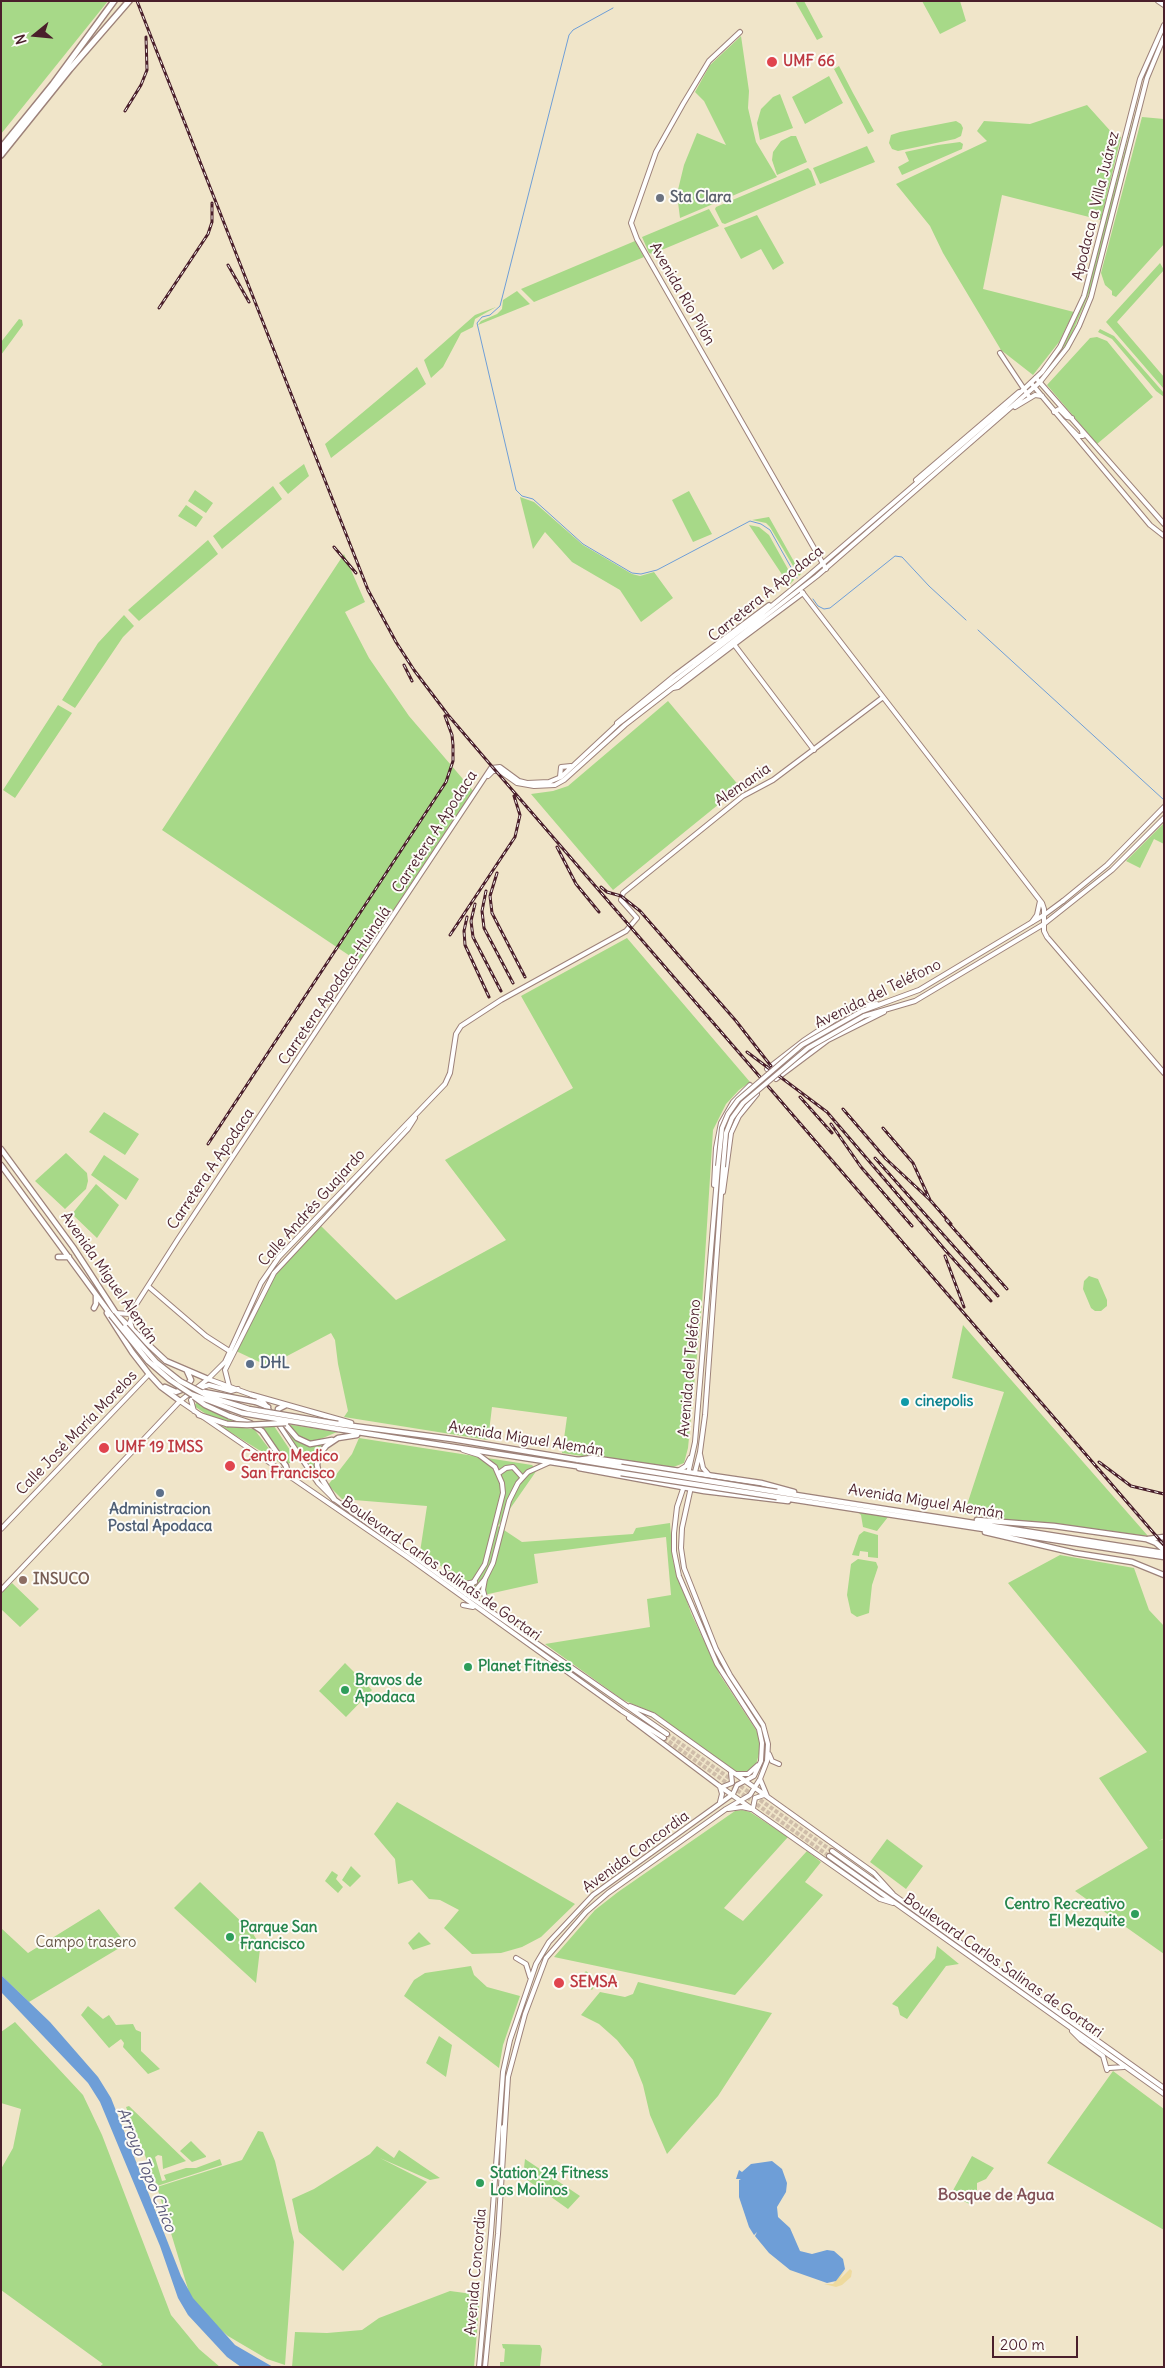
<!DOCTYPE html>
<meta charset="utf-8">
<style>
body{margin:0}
#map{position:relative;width:1165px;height:2368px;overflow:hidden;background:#f0e5c9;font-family:Delius,sans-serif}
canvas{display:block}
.frame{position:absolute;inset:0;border:2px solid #4a1f2b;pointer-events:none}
.north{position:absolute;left:10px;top:10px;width:50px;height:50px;-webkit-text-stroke:4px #fdfcf7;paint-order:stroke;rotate:253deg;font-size:14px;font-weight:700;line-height:20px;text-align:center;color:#4a1f2b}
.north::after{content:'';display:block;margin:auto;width:18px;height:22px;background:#4a1f2b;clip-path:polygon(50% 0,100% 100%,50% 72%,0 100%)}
.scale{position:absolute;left:992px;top:2336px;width:86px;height:22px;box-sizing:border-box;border:2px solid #4a1f2b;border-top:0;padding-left:6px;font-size:15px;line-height:18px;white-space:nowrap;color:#4a1f2b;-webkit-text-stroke:4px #fdfcf7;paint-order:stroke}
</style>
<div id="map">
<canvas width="1165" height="2368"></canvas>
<div class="frame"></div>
<div class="north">N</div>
<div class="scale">200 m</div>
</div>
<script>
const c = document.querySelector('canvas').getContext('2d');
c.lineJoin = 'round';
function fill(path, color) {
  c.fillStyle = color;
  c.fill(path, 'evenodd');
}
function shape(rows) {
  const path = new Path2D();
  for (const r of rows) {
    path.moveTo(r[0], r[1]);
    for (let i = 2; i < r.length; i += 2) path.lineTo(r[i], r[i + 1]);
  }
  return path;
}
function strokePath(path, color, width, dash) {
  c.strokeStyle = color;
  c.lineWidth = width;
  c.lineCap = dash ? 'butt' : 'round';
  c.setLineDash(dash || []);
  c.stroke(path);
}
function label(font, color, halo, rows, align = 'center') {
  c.font = font + ' Delius,sans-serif';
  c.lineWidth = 4;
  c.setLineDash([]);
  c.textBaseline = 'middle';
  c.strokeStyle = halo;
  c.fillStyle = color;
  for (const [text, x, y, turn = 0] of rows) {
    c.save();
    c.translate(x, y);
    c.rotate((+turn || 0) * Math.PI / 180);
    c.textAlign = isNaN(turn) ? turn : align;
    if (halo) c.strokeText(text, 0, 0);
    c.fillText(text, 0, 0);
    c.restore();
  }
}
fill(shape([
 [1,1,108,1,1,134],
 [795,1,804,1,823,37,817,40],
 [922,1,960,1,966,21,940,34],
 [741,36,749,91,748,108,756,142,777,177,680,218,677,194,684,165,697,133,726,145,704,101,695,92,710,65],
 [839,66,853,93,874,131,868,134,834,69],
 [829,76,843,103,805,124,792,97],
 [1145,77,1090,291,1070,338,1060,354,1048,370,1041,378,1060,353,1083,304],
 [780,94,793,128,760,140,757,123,761,109,773,97],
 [1087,105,1114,135,1121,137,1101,220,1002,195,983,289,1074,312,1059,342,1033,375,1001,350,943,253,930,226,896,184,987,141,977,131,984,121,1030,124],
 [1142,117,1164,119,1164,244,1116,297,1112,295,1112,291,1105,285,1101,273],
 [956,121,961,124,963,128,961,136,955,139,898,151,892,149,889,143,891,135,900,132],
 [791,136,796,136,807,162,777,175,772,160,773,152,781,141],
 [960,142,963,144,962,149,902,175,898,167,909,161,905,152,938,145],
 [867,146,875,162,820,184,813,168],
 [808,168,811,171,816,185,725,224,722,223,715,209,716,207],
 [709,209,719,226,652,254,649,253,642,237],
 [757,215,784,263,773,270,761,249,741,259,724,228],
 [635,241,644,257,534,302,521,289],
 [1160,263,1164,270,1117,322,1164,377,1164,389,1106,322],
 [517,291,530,304,478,325,481,321,497,314,502,309,503,300],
 [496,307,475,319,473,327,461,333,443,367,431,378,424,360,475,315],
 [19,319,22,320,23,325,1,355,1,342],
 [1100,329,1114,336,1164,393,1164,397,1156,391,1112,339,1098,332],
 [1097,337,1107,341,1153,397,1097,444,1047,385,1090,338],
 [417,367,426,384,331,458,325,444],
 [304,464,309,476,288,494,279,483],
 [273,486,282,499,222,549,213,536],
 [195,490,213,503,206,513,188,501],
 [689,491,712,534,693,542,672,500],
 [520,497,534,502,583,545,632,574,640,576,654,572,673,598,641,622,620,590,572,562,545,532,533,549],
 [186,505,203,517,196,527,178,516],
 [769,517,801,574,799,576,770,527,766,523,752,520],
 [749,525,759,527,769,535,794,580,789,585],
 [208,540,218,554,139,621,128,610],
 [344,554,365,602,345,612,369,658,409,716,474,792,359,962,162,830],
 [124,615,134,626,123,637,75,708,62,700,98,643],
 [668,701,740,787,613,890,531,794,553,791,568,786],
 [58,705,72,713,15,798,3,790],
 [1164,823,1164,844,1154,839,1140,868,1126,861],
 [627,938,750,1082,739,1090,726,1104,713,1130,702,1304,688,1448,684,1463,668,1469,562,1453,567,1417,492,1407,488,1440,344,1417,348,1411,338,1364,335,1340,331,1333,268,1366,236,1351,273,1279,284,1263,321,1226,396,1300,506,1240,445,1160,573,1088,521,996],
 [104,1112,139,1134,125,1155,89,1132],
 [66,1153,87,1173,88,1181,86,1189,65,1209,35,1181],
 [104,1155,139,1179,126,1200,91,1175],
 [96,1184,119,1205,97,1238,72,1214],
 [1089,1276,1098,1279,1107,1300,1107,1306,1101,1311,1095,1311,1091,1308,1083,1289,1084,1281],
 [963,1325,1148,1536,964,1514,1004,1392,952,1378],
 [197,1402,216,1413,244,1423,225,1421,209,1416,194,1406],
 [286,1424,292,1425,337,1432,316,1441,310,1441,300,1437],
 [220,1426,254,1429,280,1463,225,1429],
 [260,1426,274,1426,290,1450,292,1456,290,1463,287,1464],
 [288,1434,307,1446,323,1444,314,1454,316,1476],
 [359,1438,532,1465,537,1470,498,1526,522,1542,633,1534,636,1528,670,1523,673,1561,691,1613,720,1675,758,1733,760,1750,756,1765,747,1772,734,1771,649,1711,623,1700,545,1644,650,1627,647,1599,671,1595,666,1537,534,1554,538,1583,484,1595,420,1552,427,1506,342,1499,328,1485,352,1454],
 [858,1512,888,1517,877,1531,863,1527,861,1515],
 [864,1531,878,1535,878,1558,868,1557,868,1552,860,1551,859,1556,852,1555,859,1535],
 [1060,1555,1134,1568,1149,1610,1164,1626,1164,1838,1159,1841,1164,1839,1164,1954,1075,1891,1148,1848,1099,1778,1147,1752,1008,1583],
 [858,1559,876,1562,878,1567,872,1585,869,1613,857,1617,851,1613,847,1595,851,1564],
 [12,1583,39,1609,20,1627,1,1609,1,1593],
 [345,1663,372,1690,346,1717,319,1691],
 [397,1802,575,1904,541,1937,522,1947,501,1953,472,1954,444,1928,459,1910,440,1900,429,1899,412,1880,398,1884,395,1859,374,1834],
 [742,1810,750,1812,788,1837,724,1908,743,1921,807,1851,821,1862,805,1882,823,1895,735,1995,554,1957,595,1910,618,1892,735,1811],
 [887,1839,923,1866,906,1889,870,1862],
 [351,1866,361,1876,350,1887,342,1880],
 [332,1871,338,1875,336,1879,343,1887,338,1893,325,1881],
 [200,1882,252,1932,258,1942,260,1949,256,1983,174,1908],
 [99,1909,126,1944,29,2002,1,1975,1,1928,28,1953],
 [419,1932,431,1944,413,1950,408,1943],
 [937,1946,959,1964,946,1966,907,2019,900,2015,898,2007,892,2004,935,1958],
 [471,1966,474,1975,487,1987,520,1996,503,2045,499,2068,404,1996,414,1980,425,1973],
 [586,1971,598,1982,592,1990,578,1980],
 [638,1982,772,2013,718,2096,667,2154,650,2115,643,2085,633,2060,617,2040,599,2024,581,2015,600,1992,625,1997,633,1994],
 [88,2006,103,2019,109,2015,116,2025,133,2024,136,2030,141,2032,141,2051,160,2069,148,2074,123,2047,124,2043,121,2039,109,2048,81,2015],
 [15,2022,83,2095,102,2135,171,2315,199,2349,220,2367,99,2367,103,2364,1,2290,1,2169,13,2148,21,2109,1,2103,1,2032],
 [439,2036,452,2045,446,2077,426,2063],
 [1113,2071,1164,2109,1164,2230,1047,2163],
 [129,2106,186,2161,163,2169,162,2156,158,2155,155,2157,162,2181,166,2180,164,2175,186,2168,196,2168,220,2159,222,2165,157,2186,126,2107],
 [258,2131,263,2132,275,2161,294,2242,285,2365,267,2359,228,2336,205,2316,191,2299,157,2187,242,2160],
 [191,2141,206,2156,206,2157,192,2162,180,2151],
 [377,2146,394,2158,399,2150,440,2178,430,2180,380,2158,427,2182,343,2271,299,2232,292,2199,314,2189,370,2154],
 [972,2156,994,2168,986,2179,977,2183,977,2192,971,2205,951,2194],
 [525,2159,580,2196,568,2209,523,2177],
 [450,2291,480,2295,474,2367,292,2367,295,2332,327,2333,362,2330,379,2318],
 [502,2344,540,2345,542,2349,540,2367,500,2367,500,2362,504,2362,505,2349,503,2348]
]), '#a7d988');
fill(shape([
 [850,2269,852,2271,851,2277,842,2285,836,2287,824,2284,833,2284,845,2270,839,2280]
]), '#eeda9e');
fill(shape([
 [1,1975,50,2022,98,2077,111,2098,181,2276,193,2298,235,2345,273,2367,241,2367,227,2357,188,2315,178,2298,160,2246,100,2102,88,2083,1,1992],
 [772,2161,782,2169,787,2183,786,2192,777,2207,778,2217,790,2228,800,2251,812,2254,827,2250,834,2251,843,2259,845,2269,836,2281,827,2283,790,2270,769,2253,755,2236,757,2232,754,2235,749,2227,739,2197,739,2180,741,2179,736,2179,739,2170,742,2172,751,2164]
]), '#6e9ed7');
strokePath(shape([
 [613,8,573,30,569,35,500,306,490,315,482,317,477,323,516,490,522,496,533,499,583,544,632,573,641,574,657,570,750,521,761,524,770,530,797,578],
 [813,599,818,606,824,609,830,608,895,556,902,557,929,586,966,620],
 [978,630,1164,800]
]), '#6e9ed7', 1);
strokePath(shape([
 [667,1734,832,1851],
 [664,1738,829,1856]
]), '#cfbda9', 4, [4, 2]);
const secondary = shape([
 [1158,1,1164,5],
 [740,32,709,61,683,104,656,152,631,223,637,239,826,569],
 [1036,378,1164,524],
 [1031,383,1150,525,1164,536],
 [1054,412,1059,409,1067,417,1072,418],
 [1063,421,1078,436,1083,436,1082,431],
 [802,592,1042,903,1044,909,1044,931,1047,937,1164,1073],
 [733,643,814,750],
 [1044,915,1063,901],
 [1032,922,1037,915,1040,901],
 [149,1287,206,1336,231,1352],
 [208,1379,225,1362,261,1283,279,1257,445,1084,450,1073,456,1034,461,1026,501,1000,626,931,637,918,621,900,623,893,743,796,773,780,882,698],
 [229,1386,225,1370,274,1273,408,1129,415,1118],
 [463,1450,479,1455,495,1467,502,1483,503,1493,485,1564,466,1594],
 [499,1473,506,1468,513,1467,522,1477],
 [470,1597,485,1579,493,1563,509,1501,518,1483,528,1472,548,1463]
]);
const primary = shape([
 [1000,353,1030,398],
 [1015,407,1035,395,1042,396],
 [916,480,1019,392],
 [744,637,803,593],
 [673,688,678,687,744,637],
 [617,723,674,676,769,605],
 [488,776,493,771,500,771,517,783,534,786,555,785,564,780,625,725,817,576,1040,382,1067,348,1079,326,1091,297,1147,78,1164,37],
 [560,777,561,767,571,766],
 [1063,901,1107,865,1164,807],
 [862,1011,919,990,1044,915],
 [864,1016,915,1001,1044,924,1112,870,1164,818],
 [767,1069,803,1041,836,1019,862,1005,877,1004],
 [776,1079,828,1040,884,1012],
 [714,1185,716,1148,721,1123,733,1102,750,1085,757,1094,739,1116,731,1133,723,1192],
 [115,1313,130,1314,178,1239,491,768,500,767,519,781,527,783,549,782,561,777,618,724,758,617,807,577,1003,409,1042,372,1060,347,1084,296,1140,79,1164,25],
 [132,1328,130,1322,133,1314],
 [180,1401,406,1556,622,1711,664,1738],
 [194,1411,191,1400,203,1387,209,1385,231,1391,238,1389],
 [700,1454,703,1468,709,1475],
 [678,1471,686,1466,690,1458],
 [688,1474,695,1442,718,1166],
 [693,1480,700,1452,705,1415,723,1167],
 [1,1529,149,1374],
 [485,1579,483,1590,488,1609],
 [455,1586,475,1582],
 [1,1590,180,1401,208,1379,252,1395,263,1401,318,1483,334,1499,466,1594,667,1734],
 [463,1605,473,1607],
 [630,1706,653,1715,874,1873,893,1894],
 [629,1718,718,1785,880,1899,893,1903],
 [769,1754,772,1761,779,1764],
 [736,1774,748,1774,758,1765],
 [760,1779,767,1796],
 [720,1787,722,1794,720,1802],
 [722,1787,732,1783,731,1773],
 [753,1808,755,1798,764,1795],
 [728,1809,742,1807,751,1809],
 [832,1851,1164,2088],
 [829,1856,1164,2094],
 [516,1958,526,1964,530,1977],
 [1072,2031,1081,2040,1103,2056,1107,2070],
 [1109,2068,1124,2067],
 [502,2170,503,2127],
 [479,2367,491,2233,503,2072,510,2040,536,1964,549,1942,593,1895,733,1794,737,1785,754,1776,761,1761,762,1743,759,1729,717,1664,679,1576,674,1551,674,1533,677,1507,684,1486],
 [485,2367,498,2234,508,2077,525,2014,546,1958,586,1912,608,1893,726,1809,750,1795,760,1779,767,1761,768,1744,763,1725,730,1675,716,1649,684,1568,681,1548,682,1528,691,1487]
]);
const trunk = shape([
 [1,1149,73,1247,125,1327],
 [1,1165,111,1315],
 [58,1257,69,1257],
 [94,1308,96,1304,96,1295],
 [107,1313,132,1352,149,1374,161,1387,180,1401],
 [120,1318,166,1361,208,1379],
 [165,1387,176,1392,184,1389,191,1380,187,1371],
 [252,1395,351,1423],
 [256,1402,268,1407],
 [286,1405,278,1409,278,1416,297,1438,310,1444,332,1440],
 [199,1415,227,1424],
 [229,1416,250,1423,262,1431,286,1466,288,1475],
 [338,1424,452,1439,621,1467],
 [338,1429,621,1473],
 [577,1460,592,1458,761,1483,794,1492],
 [579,1468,704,1491,788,1501],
 [777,1492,1164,1553],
 [777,1497,1164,1557],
 [334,1499,319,1474,317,1465,319,1455,326,1446,338,1438,357,1435],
 [977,1520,1054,1526,1146,1539,1156,1543,1164,1550],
 [985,1532,1075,1553,1132,1562,1164,1575],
 [1148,1539,1164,1537]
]);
const motorway = shape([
 [1,148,53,84,114,1],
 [1,155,70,69,129,1]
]);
strokePath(secondary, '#9d827a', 6);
strokePath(primary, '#9d827a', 6);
strokePath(trunk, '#9d827a', 7);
strokePath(motorway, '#9d827a', 8);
strokePath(secondary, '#fff', 4);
strokePath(primary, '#fff', 4);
strokePath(trunk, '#fff', 4.5);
strokePath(motorway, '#fff', 5);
const rail = shape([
 [137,1,368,590,396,642,414,670,448,715,495,770,1164,1545],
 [125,111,141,85,147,70,146,37],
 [228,265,249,302],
 [159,308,208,234,212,222,212,203],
 [334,547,356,573],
 [404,665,412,681],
 [557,847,576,884,599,912],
 [497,873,490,896,492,913,525,977],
 [601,887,607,892,621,896,640,911,736,1021,771,1066],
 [486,891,482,911,484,928,513,983],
 [475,904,471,921,473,937,501,991],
 [467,917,464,931,465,945,489,997],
 [450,935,515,837,520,815,514,796],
 [747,1052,827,1112,946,1251,991,1301],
 [800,1097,832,1133],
 [843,1109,886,1159,930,1200],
 [831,1124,861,1167,912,1226],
 [883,1128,913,1163,930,1200,951,1224],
 [208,1144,446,782,453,761,453,745,452,735,445,716],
 [875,1158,998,1296],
 [946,1220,1007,1289],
 [945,1256,964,1307],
 [1099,1462,1131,1486,1164,1494]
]);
strokePath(rail, '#4a1f2b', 3);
strokePath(rail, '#fdfcf7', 1, [4]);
const primaryBridge = shape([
 [718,1166,722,1128,728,1114,738,1100,802,1045,862,1011],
 [723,1167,726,1133,732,1118,743,1103,808,1048,864,1016]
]);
const trunkBridge = shape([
 [111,1315,148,1361,170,1380,191,1394,242,1413,338,1429],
 [125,1327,156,1362,180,1381,210,1397,249,1409,338,1424],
 [204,1392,256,1402],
 [194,1397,205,1405,229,1416],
 [227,1424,247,1425,286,1423],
 [621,1467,777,1492],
 [621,1473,777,1497]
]);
strokePath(primaryBridge, '#9d827a', 6, []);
strokePath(trunkBridge, '#9d827a', 7, []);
strokePath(primaryBridge, '#fff', 4);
strokePath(trunkBridge, '#fff', 4.5);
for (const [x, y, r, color] of [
 [772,62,6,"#e0444e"],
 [660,198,5,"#6b7280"],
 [250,1364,5,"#5c6f8a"],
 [905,1402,5,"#0f9aa8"],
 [104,1448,6,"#e0444e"],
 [230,1466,6,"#e0444e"],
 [160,1493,5,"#5c6f8a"],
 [23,1580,5,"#8d6e63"],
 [468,1667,5,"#2e9e5b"],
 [345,1690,5,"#2e9e5b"],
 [1135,1914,5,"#2e9e5b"],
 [230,1937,5,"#2e9e5b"],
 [559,1983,6,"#e0444e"],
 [480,2183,5,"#2e9e5b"]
]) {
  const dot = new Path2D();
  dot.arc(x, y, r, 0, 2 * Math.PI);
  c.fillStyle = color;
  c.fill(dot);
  strokePath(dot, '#fdfcf7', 2);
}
label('bold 15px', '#be3a42', '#fdfcf7', [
 ["UMF 66",783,62],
 ["UMF 19 IMSS",115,1448],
 ["Centro Medico",241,1457],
 ["San Francisco",241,1474],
 ["SEMSA",570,1983]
], 'left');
label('bold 15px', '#5b616d', '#fdfcf7', [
 ["Sta Clara",670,198]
], 'left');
label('15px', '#4a1f2b', '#fdfcf7', [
 ["Apodaca a Villa Juárez",1096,206,-76],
 ["Avenida Río Pilón",682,294,60],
 ["Carretera A Apodaca",766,594,-39],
 ["Alemania",743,785,-34],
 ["Carretera A Apodaca",435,832,-57],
 ["Carretera Apodaca-Huinalá",335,986,-56],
 ["Avenida del Teléfono",878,994,-26],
 ["Carretera A Apodaca",211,1169,-56],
 ["Calle Andrés Guajardo",312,1208,-48],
 ["Avenida Miguel Alemán",109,1278,55],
 ["Avenida del Teléfono",690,1368,-85],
 ["Calle José María Morelos",77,1433,-46],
 ["Avenida Miguel Alemán",526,1439,9],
 ["Avenida Miguel Alemán",926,1502,9],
 ["Boulevard Carlos Salinas de Gortari",441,1569,35],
 ["Avenida Concordia",636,1852,-36],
 ["Boulevard Carlos Salinas de Gortari",1003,1966,35],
 ["Avenida Concordia",476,2272,-85]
]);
label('bold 15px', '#4e5e75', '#fdfcf7', [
 ["DHL",260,1364],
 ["Administracion",160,1510,"center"],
 ["Postal Apodaca",160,1527,"center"]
], 'left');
label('bold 15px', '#0d838f', '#fdfcf7', [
 ["cinepolis",915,1402]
], 'left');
label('bold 15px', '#785e54', '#fdfcf7', [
 ["INSUCO",33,1580]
], 'left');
label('bold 15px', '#27864d', '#fdfcf7', [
 ["Planet Fitness",478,1667],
 ["Bravos de",355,1681],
 ["Apodaca",355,1698],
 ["Centro Recreativo",1125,1905,"right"],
 ["El Mezquite",1125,1922,"right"],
 ["Parque San",240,1928],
 ["Francisco",240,1945],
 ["Station 24 Fitness",490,2174],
 ["Los Molinos",490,2191]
], 'left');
label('15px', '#665747', '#fdfcf7', [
 ["Campo trasero",86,1943]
]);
label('italic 16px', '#5a5878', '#fdfcf7', [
 ["Arroyo Topo Chico",146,2170,68]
]);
label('bold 16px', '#825157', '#fdfcf7', [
 ["Bosque de Agua",996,2195]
]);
</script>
